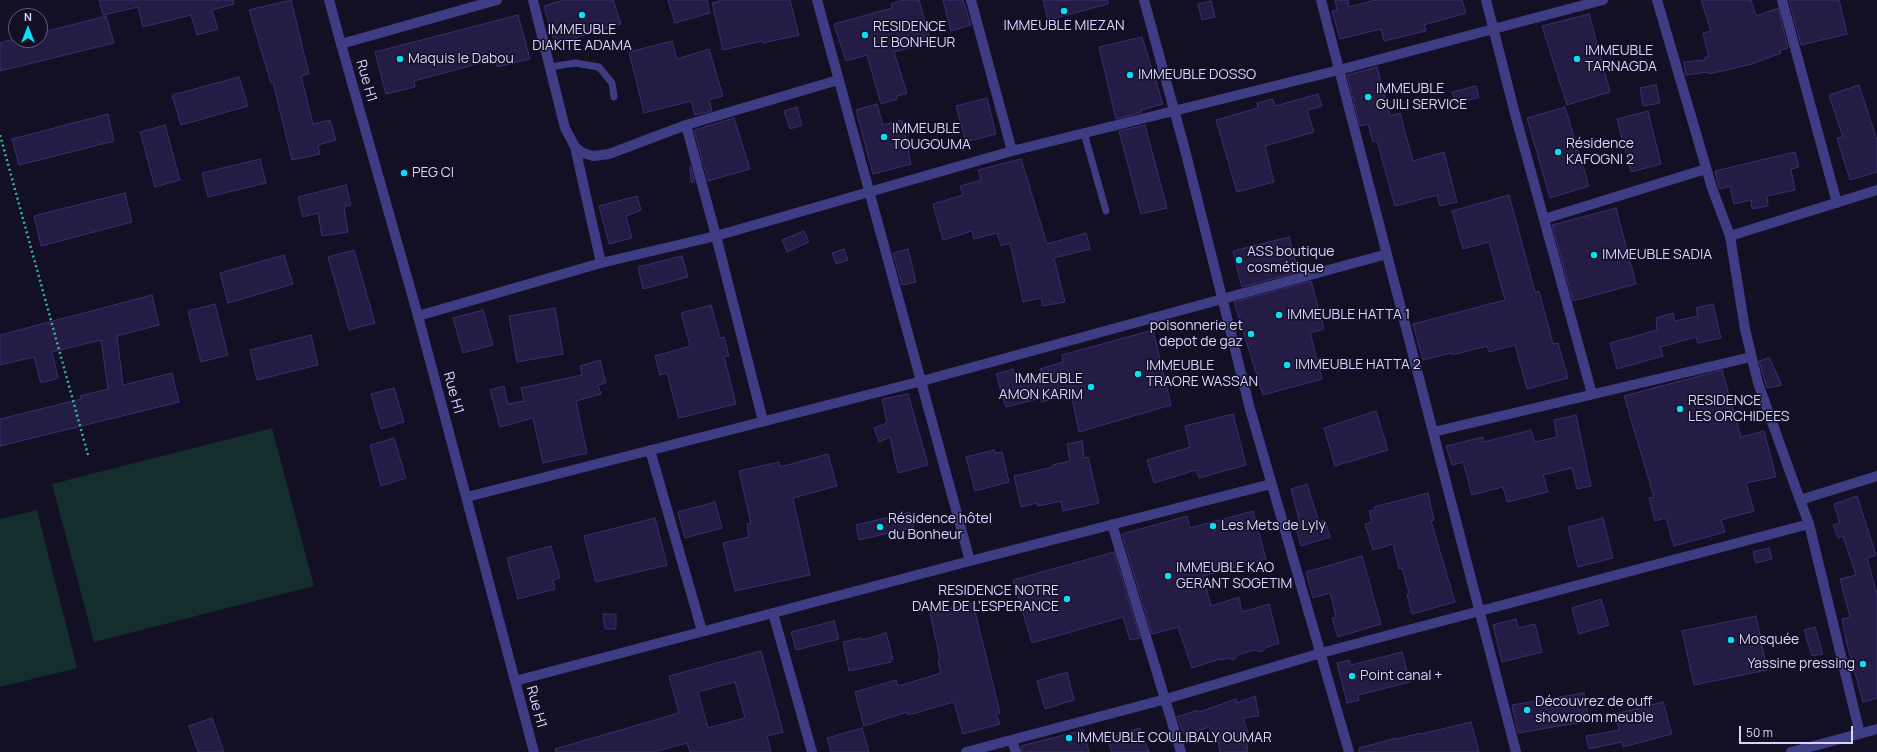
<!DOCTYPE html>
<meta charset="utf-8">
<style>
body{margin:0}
#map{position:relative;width:1877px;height:752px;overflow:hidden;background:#130f25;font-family:Manrope,sans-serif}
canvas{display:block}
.north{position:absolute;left:8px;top:8px;width:40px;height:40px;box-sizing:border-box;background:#130f25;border:1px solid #625e7c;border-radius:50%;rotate:0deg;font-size:11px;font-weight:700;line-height:16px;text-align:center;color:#d9d4fe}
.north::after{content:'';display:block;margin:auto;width:14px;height:18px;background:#07e0f6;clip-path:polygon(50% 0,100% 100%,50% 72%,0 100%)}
.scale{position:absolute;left:1739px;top:726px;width:114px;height:18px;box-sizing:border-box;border:2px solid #d9d4fe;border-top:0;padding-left:5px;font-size:12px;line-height:14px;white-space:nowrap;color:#d9d4fe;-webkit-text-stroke:3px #130f25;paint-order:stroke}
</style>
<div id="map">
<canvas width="1877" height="752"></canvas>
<div class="north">N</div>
<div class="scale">50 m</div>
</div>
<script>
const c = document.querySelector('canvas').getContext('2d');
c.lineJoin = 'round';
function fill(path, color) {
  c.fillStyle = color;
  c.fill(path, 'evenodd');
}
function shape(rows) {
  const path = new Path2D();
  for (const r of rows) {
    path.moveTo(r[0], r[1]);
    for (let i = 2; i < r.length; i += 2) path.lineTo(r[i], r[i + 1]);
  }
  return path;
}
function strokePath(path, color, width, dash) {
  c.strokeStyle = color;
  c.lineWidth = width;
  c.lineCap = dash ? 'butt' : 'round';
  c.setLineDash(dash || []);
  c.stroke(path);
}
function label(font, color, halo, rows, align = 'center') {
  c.font = font + ' Manrope,sans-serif';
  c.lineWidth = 3;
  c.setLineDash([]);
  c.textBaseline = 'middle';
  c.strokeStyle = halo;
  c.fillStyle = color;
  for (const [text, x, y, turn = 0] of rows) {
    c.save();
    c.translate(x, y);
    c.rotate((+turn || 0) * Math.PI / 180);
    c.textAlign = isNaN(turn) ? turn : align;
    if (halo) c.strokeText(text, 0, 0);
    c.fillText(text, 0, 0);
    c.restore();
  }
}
fill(shape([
 [272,428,314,586,94,642,52,484],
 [37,510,77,668,0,687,0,519]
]), '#132e2d');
const building = shape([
 [99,0,233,0,234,4,212,10,218,29,197,35,191,15,143,27,138,7,103,15,99,0],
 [291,0,309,74,301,76,313,124,330,120,336,140,318,145,320,154,292,160,273,82,271,83,249,10,291,0],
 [563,0,613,0,621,24,555,44,544,6,563,0],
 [668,0,707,0,710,13,675,23,668,0],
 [723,0,790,0,799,35,763,43,762,41,723,50,712,3,723,0],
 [903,0,919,0,931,42,894,52,907,93,897,96,897,99,881,104,867,55,846,61,834,24,892,8,891,4,903,0],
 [943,0,963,0,971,25,951,31,943,0],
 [1043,0,1108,0,1108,4,1048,20,1043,0],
 [1335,0,1348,0,1349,7,1375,0,1462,0,1466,13,1424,25,1426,31,1384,41,1381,29,1340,39,1332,11,1337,10,1335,0],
 [1701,0,1751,0,1756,16,1778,8,1788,48,1780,50,1781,53,1752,64,1709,74,1708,72,1686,75,1684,62,1705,60,1705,57,1709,57,1703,33,1711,31,1701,0],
 [1789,0,1839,0,1847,34,1801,45,1789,0],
 [1211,1,1215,17,1202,20,1198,4,1211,1],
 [1589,14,1610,92,1567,105,1542,26,1589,14],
 [518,15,530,59,497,67,495,59,414,81,415,87,386,94,375,52,518,15],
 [106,16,114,43,0,71,0,43,10,40,40,40,40,33,106,16],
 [1142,37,1163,104,1141,110,1142,112,1116,119,1099,47,1142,37],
 [672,41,677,59,709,49,723,96,709,100,712,111,695,115,691,101,644,113,629,52,672,41],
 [1377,67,1390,116,1400,113,1413,161,1444,152,1457,202,1440,206,1437,195,1395,206,1377,141,1373,142,1368,124,1360,126,1347,75,1377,67],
 [239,77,248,106,181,125,172,95,239,77],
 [1656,85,1660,103,1643,106,1640,88,1656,85],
 [1859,85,1877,140,1877,172,1850,180,1837,138,1843,137,1829,95,1859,85],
 [1476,86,1479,97,1456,104,1452,92,1476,86],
 [1318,94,1322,106,1307,110,1314,132,1265,146,1274,182,1237,192,1216,120,1258,108,1257,103,1273,99,1275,106,1318,94],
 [987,98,996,134,966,142,956,106,987,98],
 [877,104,883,125,902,120,911,164,873,174,856,110,877,104],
 [797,107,802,125,790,129,784,111,797,107],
 [1565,107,1589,186,1550,198,1527,118,1565,107],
 [1648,111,1661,164,1631,172,1617,119,1648,111],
 [108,114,114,141,19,165,12,139,108,114],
 [734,118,750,169,708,181,694,130,734,118],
 [165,125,180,180,155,187,140,132,165,125],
 [1145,125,1167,208,1141,214,1119,131,1145,125],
 [1795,152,1799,167,1791,169,1795,190,1767,196,1768,206,1752,209,1751,200,1734,204,1730,186,1719,189,1715,171,1795,152],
 [260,159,266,183,208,197,202,173,260,159],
 [1021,159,1047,244,1086,233,1090,249,1054,258,1065,302,1043,306,1041,298,1023,302,1010,243,1001,246,997,233,974,239,972,231,943,240,933,204,963,195,960,186,981,180,978,170,1021,159],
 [690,167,691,167,695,182,691,182,690,167],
 [346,185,351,205,344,207,348,232,322,236,318,213,303,217,298,197,346,185],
 [125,193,132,222,41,246,34,216,125,193],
 [1509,195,1535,292,1539,291,1553,344,1558,343,1568,378,1527,389,1515,345,1489,352,1487,346,1452,355,1451,353,1423,360,1413,324,1505,300,1489,242,1463,249,1452,211,1509,195],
 [637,196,641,210,626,216,632,238,609,244,599,206,637,196],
 [1616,208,1636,284,1573,301,1552,225,1616,208],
 [804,231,809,242,787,252,782,240,804,231],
 [1289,237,1298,272,1242,287,1233,251,1289,237],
 [844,249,848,260,836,264,832,253,844,249],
 [908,249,916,282,902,285,893,253,908,249],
 [354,250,375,323,349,330,328,257,354,250],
 [284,255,293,284,228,303,220,273,284,255],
 [682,256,688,277,643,289,638,267,682,256],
 [1311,281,1324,329,1310,333,1322,379,1263,395,1234,302,1311,281],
 [152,295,159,325,117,336,123,385,172,373,179,402,0,446,0,419,81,399,80,396,108,389,101,340,52,352,58,378,41,383,34,357,0,365,0,335,152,295],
 [215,304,228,355,201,362,188,311,215,304],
 [1713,304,1721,338,1698,343,1696,337,1660,347,1663,356,1617,369,1610,343,1657,330,1656,318,1673,313,1675,321,1698,316,1696,308,1713,304],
 [711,305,720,338,724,337,729,356,724,357,736,404,679,418,667,373,660,375,655,356,690,346,681,313,711,305],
 [555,308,563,354,517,362,509,316,555,308],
 [483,310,493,345,463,353,453,318,483,310],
 [1153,330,1171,405,1079,432,1071,394,1042,402,1041,398,1006,407,996,374,1013,369,1016,381,1041,374,1040,369,1063,362,1062,355,1153,330],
 [311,335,318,365,257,380,250,350,311,335],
 [1769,358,1782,385,1767,388,1759,361,1769,358],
 [600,360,606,383,598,385,601,394,576,401,587,453,543,463,533,418,500,427,490,390,504,386,508,404,524,401,521,388,582,375,580,366,600,360],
 [1722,370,1741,437,1764,431,1776,477,1746,483,1754,511,1721,520,1725,532,1674,546,1666,518,1655,521,1649,498,1654,497,1624,396,1722,370],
 [394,388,404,422,381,429,371,394,394,388],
 [908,394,928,465,898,473,890,437,879,442,874,428,887,423,882,399,908,394],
 [1376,411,1388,450,1335,466,1324,428,1376,411],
 [1233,414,1246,465,1199,478,1196,470,1154,483,1147,460,1190,447,1185,426,1233,414],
 [1576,415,1591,486,1577,489,1572,468,1543,475,1548,492,1507,502,1503,487,1472,495,1463,462,1452,465,1446,446,1483,437,1484,442,1531,430,1535,442,1557,437,1554,420,1576,415],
 [394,438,406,478,381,486,370,445,394,438],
 [1082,441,1084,458,1088,457,1099,503,1063,511,1061,501,1038,506,1037,503,1021,507,1014,476,1053,467,1053,465,1070,461,1067,444,1082,441],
 [994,450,995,453,1002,452,1009,482,975,491,966,457,994,450],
 [828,454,837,486,793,498,810,575,735,591,723,543,749,537,747,524,751,523,739,471,779,462,780,467,828,454],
 [1307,484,1319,522,1325,520,1330,537,1301,546,1296,528,1301,527,1291,489,1307,484],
 [1428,493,1434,520,1431,521,1455,602,1412,614,1407,594,1409,593,1402,568,1399,569,1393,544,1373,550,1365,524,1372,522,1369,511,1375,510,1374,507,1428,493],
 [1857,496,1876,555,1867,558,1877,595,1877,698,1863,702,1847,644,1842,619,1850,617,1840,579,1856,575,1843,536,1838,538,1833,525,1840,523,1834,504,1857,496],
 [715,502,722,528,685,538,678,512,715,502],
 [1253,511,1266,559,1203,576,1211,606,1239,597,1242,612,1269,604,1279,643,1265,648,1262,652,1254,650,1238,655,1234,660,1228,658,1221,660,1220,659,1192,668,1178,627,1152,634,1122,534,1187,516,1190,528,1253,511],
 [910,512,914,527,859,540,856,525,910,512],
 [655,518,667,565,596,582,584,536,655,518],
 [1603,518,1613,558,1578,567,1568,527,1603,518],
 [551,546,560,578,553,580,555,589,518,599,507,558,551,546],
 [1769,548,1772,559,1756,563,1753,552,1769,548],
 [1114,552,1140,638,1130,640,1123,617,1032,643,1013,580,1114,552],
 [1362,556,1381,624,1338,637,1332,618,1336,617,1330,593,1313,598,1306,572,1362,556],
 [1601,599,1609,625,1579,634,1572,608,1601,599],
 [973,603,1000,713,996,714,1000,724,963,734,954,702,908,715,907,712,864,726,855,692,896,680,898,686,941,673,938,660,940,659,930,613,973,603],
 [603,614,616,614,616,629,605,629,603,614],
 [1756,616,1767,670,1694,685,1682,631,1756,616],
 [1516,619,1518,628,1535,624,1542,652,1502,662,1493,625,1516,619],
 [834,621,839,639,796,650,791,632,834,621],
 [1815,627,1823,654,1812,656,1804,630,1815,627],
 [886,633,893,659,891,660,891,662,849,671,843,642,861,638,862,640,886,633],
 [761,651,783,732,767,736,771,752,690,752,687,743,654,752,556,752,555,749,679,713,669,676,761,651],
 [735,682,745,718,708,728,698,692,735,682],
 [1402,652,1410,682,1358,695,1359,700,1347,703,1337,663,1349,660,1351,665,1402,652],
 [1067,672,1074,700,1045,709,1037,681,1067,672],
 [1584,693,1589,721,1518,733,1512,705,1584,693],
 [1255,696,1259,716,1243,718,1248,732,1245,733,1248,752,1220,752,1216,732,1212,734,1209,727,1184,735,1177,717,1198,710,1199,712,1236,699,1237,703,1255,696],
 [1663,702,1672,734,1623,747,1622,742,1589,749,1586,736,1619,730,1615,714,1663,702],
 [212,718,224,752,198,752,189,726,212,718],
 [1471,722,1479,752,1359,752,1359,748,1397,738,1397,739,1421,733,1421,734,1471,722],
 [862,728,869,752,831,752,827,738,862,728],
 [1140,728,1149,752,1112,752,1107,739,1140,728],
 [1083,730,1089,752,1022,752,1021,746,1083,730]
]);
fill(building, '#241c45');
strokePath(building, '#3b2f70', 1);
strokePath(shape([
 [0,135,88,455]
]), '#33b3aa', 2.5, [2, 3]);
strokePath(shape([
 [550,67,575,63,599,67,612,83,614,97],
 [1084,133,1106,211]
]), '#3e3c82', 7);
strokePath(shape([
 [329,0,341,44,497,0],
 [533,0,565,128,575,147,583,153,593,156,609,154,686,125,838,80],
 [817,0,970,561],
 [971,0,1012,151],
 [1144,0,1185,150,1250,409,1349,752],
 [1321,0,1516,752],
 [1486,0,1515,114,1592,394],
 [1657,0,1712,188,1730,236,1745,329,1758,383,1800,500],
 [1782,0,1837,203],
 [686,125,716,236,763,421],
 [575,147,601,263],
 [1544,219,1706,169],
 [1730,236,1877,190],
 [418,316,601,263,716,236,1012,151,1339,70,1603,0],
 [1433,432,1751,357],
 [650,450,702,631],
 [467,497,922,381,1387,254],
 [1112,524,1181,752],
 [773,613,812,752],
 [515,681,970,561,1271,484],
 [1860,734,1809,524,1800,500,1877,476],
 [1012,741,1016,752],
 [966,752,1166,699,1321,653,1809,524],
 [1791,752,1877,729]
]), '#3e3c82', 10);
strokePath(shape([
 [341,44,418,316,534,752]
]), '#3e3c82', 10);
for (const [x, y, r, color] of [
 [1064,11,4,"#07e0f6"],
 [582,15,4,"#07e0f6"],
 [865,35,4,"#07e0f6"],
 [400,59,4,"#07e0f6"],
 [1577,59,4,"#07e0f6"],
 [1130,75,4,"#07e0f6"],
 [1368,97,4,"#07e0f6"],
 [884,137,4,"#07e0f6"],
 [1558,152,4,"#07e0f6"],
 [404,173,4,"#07e0f6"],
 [1594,255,4,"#07e0f6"],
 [1239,260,4,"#07e0f6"],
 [1279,315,4,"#07e0f6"],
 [1251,334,4,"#07e0f6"],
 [1287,365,4,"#07e0f6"],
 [1138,374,4,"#07e0f6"],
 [1091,387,4,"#07e0f6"],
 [1680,409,4,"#07e0f6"],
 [1213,526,4,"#07e0f6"],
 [880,527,4,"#07e0f6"],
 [1168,576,4,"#07e0f6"],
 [1067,599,4,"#07e0f6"],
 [1731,640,4,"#07e0f6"],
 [1863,664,4,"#07e0f6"],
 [1352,676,4,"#07e0f6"],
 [1527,710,4,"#07e0f6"],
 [1069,738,4,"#07e0f6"]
]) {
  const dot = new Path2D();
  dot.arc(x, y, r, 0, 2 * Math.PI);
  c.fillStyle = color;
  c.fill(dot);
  strokePath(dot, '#130f25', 1.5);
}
label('14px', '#d9d4fe', '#130f25', [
 ["IMMEUBLE MIEZAN",1064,26,"center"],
 ["RESIDENCE",873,27],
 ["LE BONHEUR",873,43],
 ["IMMEUBLE",582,30,"center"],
 ["DIAKITE ADAMA",582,46,"center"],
 ["IMMEUBLE",1585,51],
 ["TARNAGDA",1585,67],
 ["Maquis le Dabou",408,59],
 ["IMMEUBLE DOSSO",1138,75],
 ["IMMEUBLE",1376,89],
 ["GUILI SERVICE",1376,105],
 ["IMMEUBLE",892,129],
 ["TOUGOUMA",892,145],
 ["Résidence",1566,144],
 ["KAFOGNI 2",1566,160],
 ["PEG CI",412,173],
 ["ASS boutique",1247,252],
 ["cosmétique",1247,268],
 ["IMMEUBLE SADIA",1602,255],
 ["IMMEUBLE HATTA 1",1287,315],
 ["poisonnerie et",1243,326,"right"],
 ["depot de gaz",1243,342,"right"],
 ["IMMEUBLE HATTA 2",1295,365],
 ["IMMEUBLE",1146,366],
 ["TRAORE WASSAN",1146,382],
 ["IMMEUBLE",1083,379,"right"],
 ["AMON KARIM",1083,395,"right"],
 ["RESIDENCE",1688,401],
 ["LES ORCHIDEES",1688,417],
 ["Résidence hôtel",888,519],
 ["du Bonheur",888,535],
 ["Les Mets de Lyly",1221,526],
 ["IMMEUBLE KAO",1176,568],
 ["GERANT SOGETIM",1176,584],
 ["RESIDENCE NOTRE",1059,591,"right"],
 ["DAME DE L'ESPERANCE",1059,607,"right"],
 ["Mosquée",1739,640],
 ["Yassine pressing",1855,664,"right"],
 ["Point canal +",1360,676],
 ["Découvrez de ouff",1535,702],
 ["showroom meuble",1535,718],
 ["IMMEUBLE COULIBALY OUMAR",1077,738]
], 'left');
label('14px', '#d9d4fe', '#130f25', [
 ["Rue H1",366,81,74],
 ["Rue H1",453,393,75],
 ["Rue H1",536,707,75]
]);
</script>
